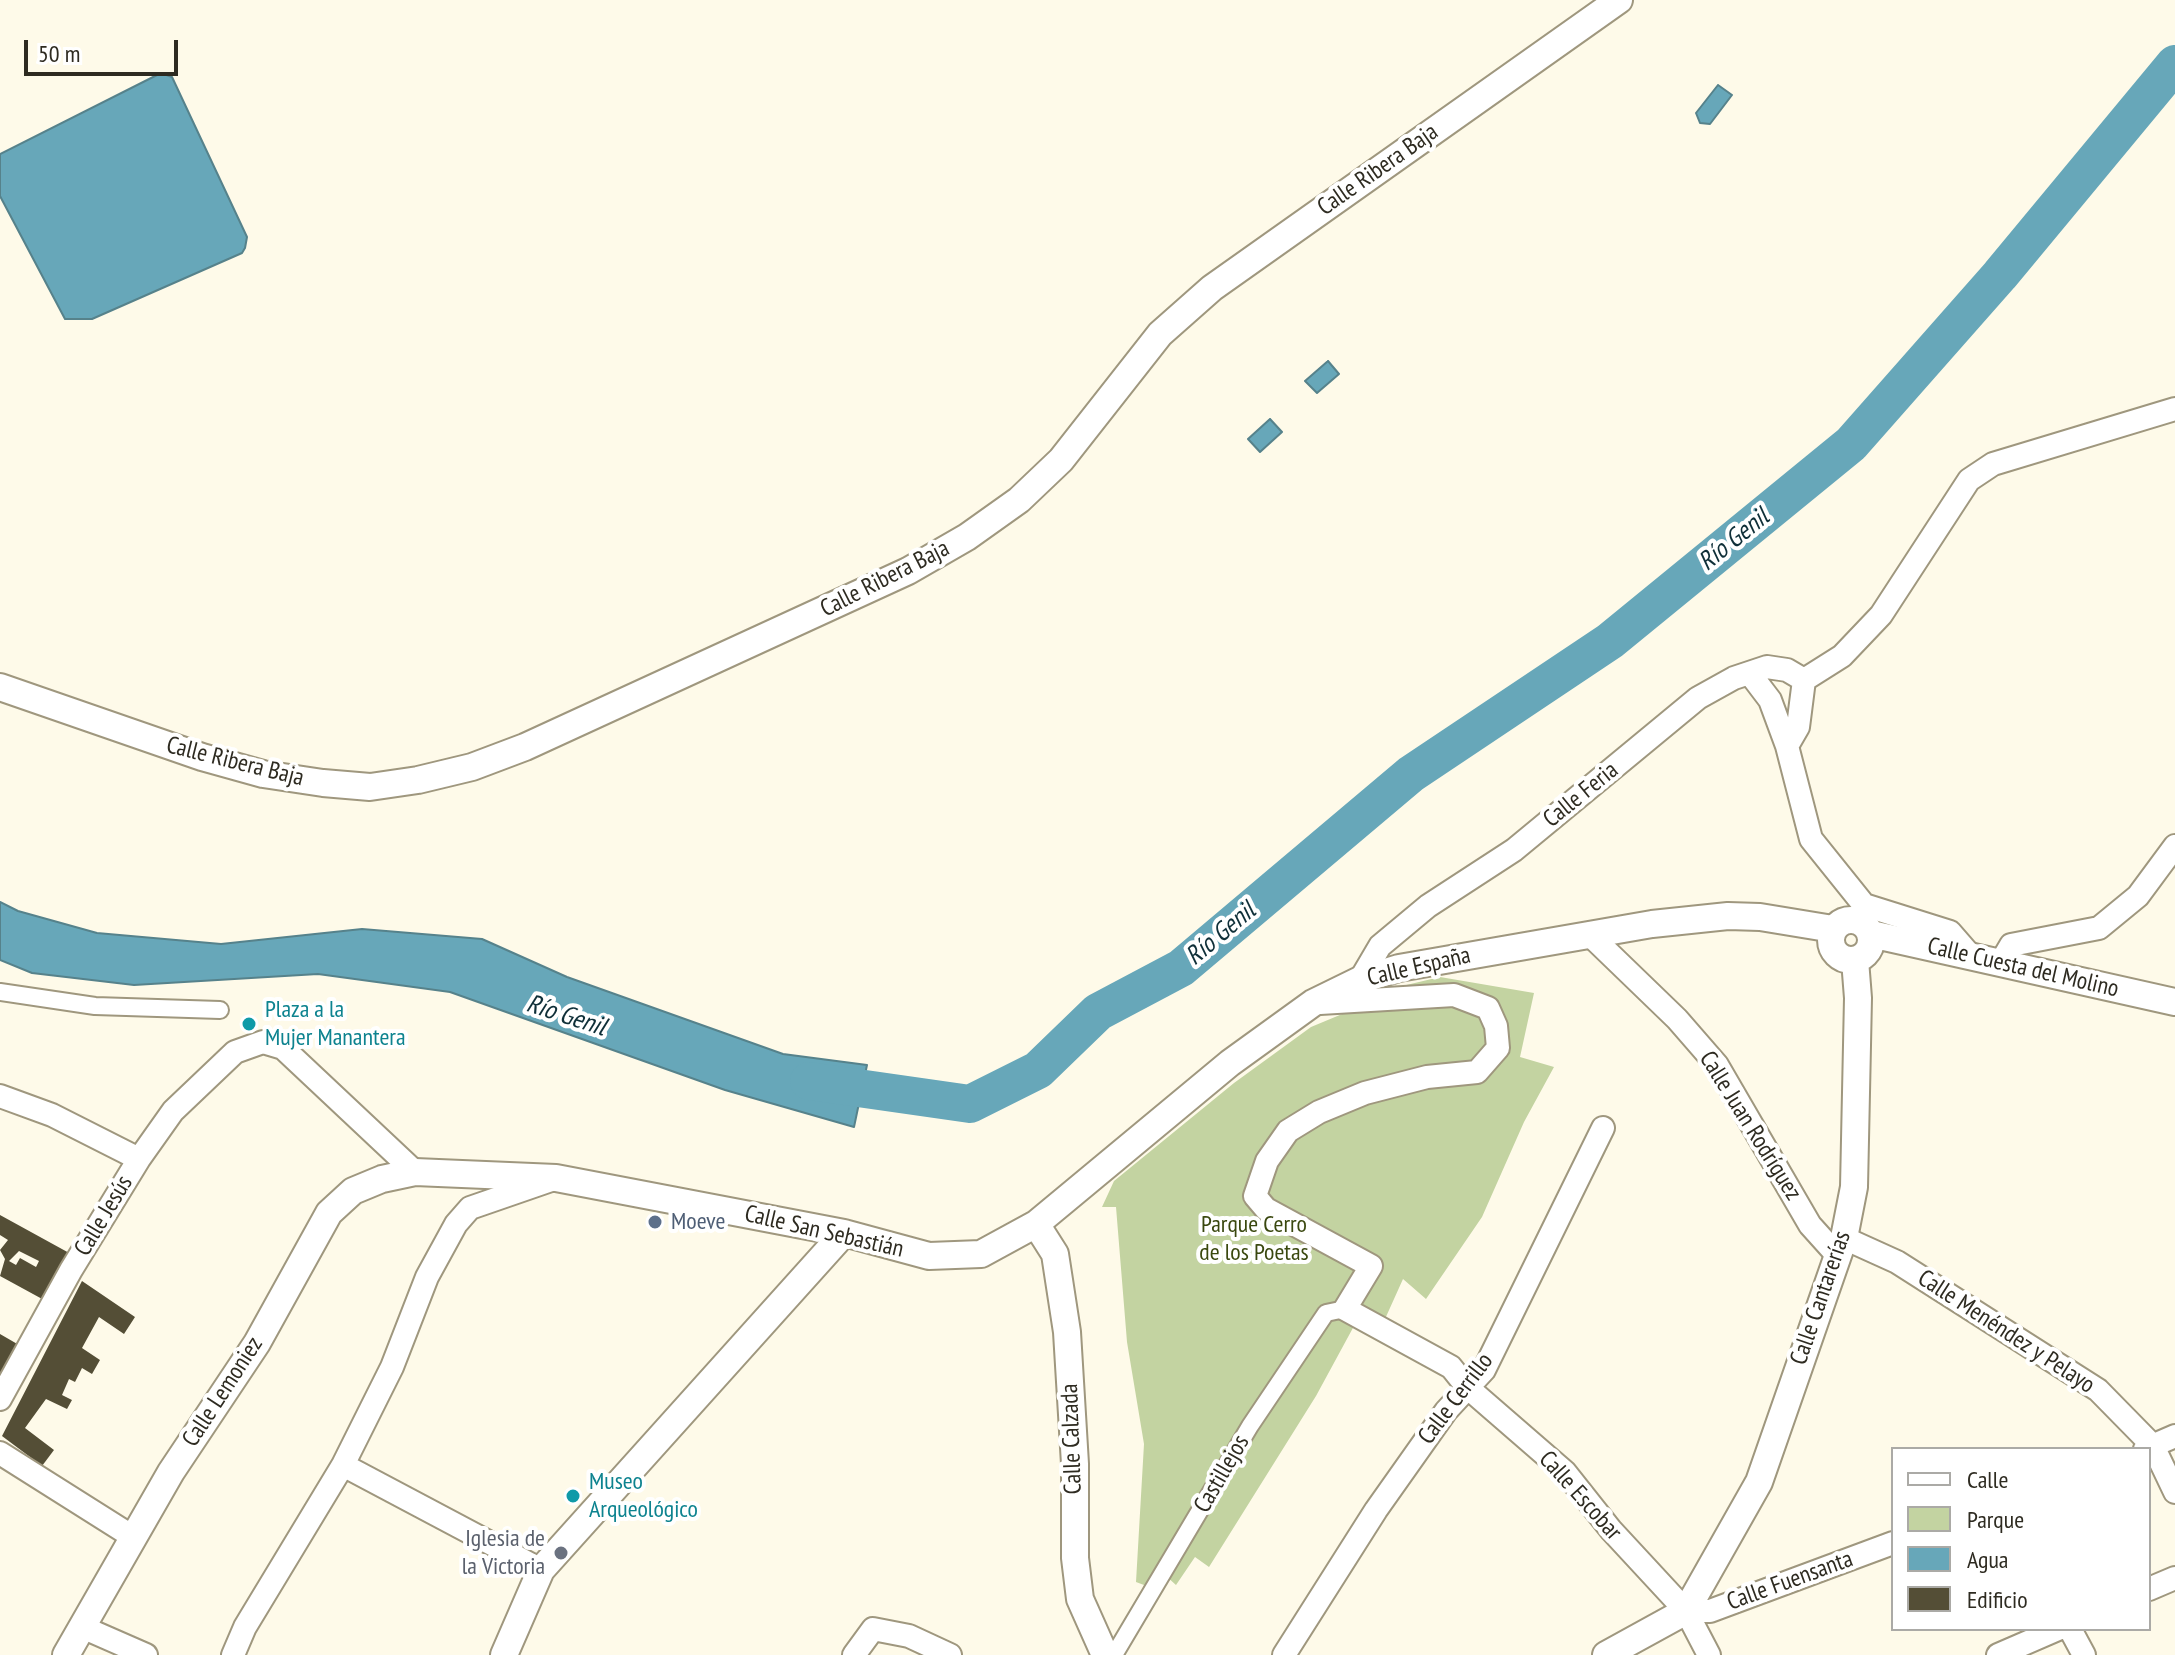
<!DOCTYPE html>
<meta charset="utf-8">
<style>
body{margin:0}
#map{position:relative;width:2175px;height:1655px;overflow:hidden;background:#fefae9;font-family:"PT Sans Narrow",sans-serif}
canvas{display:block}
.legend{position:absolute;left:1891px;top:1447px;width:260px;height:184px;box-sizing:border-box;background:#fff;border:2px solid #abaaa6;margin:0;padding:10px 14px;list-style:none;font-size:24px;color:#2e2b21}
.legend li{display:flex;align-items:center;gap:16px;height:40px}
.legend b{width:40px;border:2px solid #abaaa6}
.scale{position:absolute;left:24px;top:40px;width:154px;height:36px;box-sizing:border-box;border:4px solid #2e2b21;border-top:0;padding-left:10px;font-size:24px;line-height:28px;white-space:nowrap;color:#2e2b21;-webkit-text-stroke:6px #fff;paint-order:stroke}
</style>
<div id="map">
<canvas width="2175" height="1655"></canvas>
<ul class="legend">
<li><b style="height:10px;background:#fff"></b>Calle</li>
<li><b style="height:22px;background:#c3d3a1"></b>Parque</li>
<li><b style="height:22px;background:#67a7b9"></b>Agua</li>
<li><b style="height:22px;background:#544e36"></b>Edificio</li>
</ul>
<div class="scale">50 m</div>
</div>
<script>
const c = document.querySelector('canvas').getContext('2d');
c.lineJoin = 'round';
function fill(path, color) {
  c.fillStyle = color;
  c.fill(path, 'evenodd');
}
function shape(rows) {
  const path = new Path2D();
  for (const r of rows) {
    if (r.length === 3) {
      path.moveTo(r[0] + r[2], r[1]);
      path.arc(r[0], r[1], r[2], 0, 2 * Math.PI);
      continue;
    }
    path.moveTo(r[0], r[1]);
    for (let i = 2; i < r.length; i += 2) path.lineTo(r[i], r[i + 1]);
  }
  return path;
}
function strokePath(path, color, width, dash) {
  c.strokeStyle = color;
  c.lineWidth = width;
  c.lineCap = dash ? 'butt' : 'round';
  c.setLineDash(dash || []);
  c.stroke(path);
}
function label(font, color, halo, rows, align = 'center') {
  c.font = font + ' "PT Sans Narrow",sans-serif';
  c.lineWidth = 8;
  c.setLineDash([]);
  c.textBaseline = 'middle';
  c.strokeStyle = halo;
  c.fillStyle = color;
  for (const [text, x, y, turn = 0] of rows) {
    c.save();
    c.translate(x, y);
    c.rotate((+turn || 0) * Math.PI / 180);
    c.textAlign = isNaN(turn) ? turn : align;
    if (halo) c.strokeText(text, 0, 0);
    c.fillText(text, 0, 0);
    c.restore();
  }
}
fill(shape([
 [1440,977,1534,993,1520,1057,1554,1067,1524,1122,1482,1217,1426,1299,1403,1279,1376,1339,1354,1326,1316,1396,1209,1567,1195,1557,1176,1585,1166,1576,1134,1612,1144,1585,1136,1582,1144,1444,1127,1342,1116,1207,1102,1207,1114,1181,1234,1083,1311,1027,1347,1012,1399,1005,1398,987]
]), '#c3d3a1');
const water = shape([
 [161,73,172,77,247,237,245,248,242,253,92,319,65,319,0,196,0,154,161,73],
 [1718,85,1732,95,1710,124,1700,123,1696,113,1718,85],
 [1328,361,1339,374,1317,393,1305,381,1328,361],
 [1270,419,1282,432,1260,452,1248,439,1270,419],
 [0,902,18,911,97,933,221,944,362,929,482,939,567,977,783,1054,867,1065,854,1127,725,1090,450,992,318,974,134,985,32,973,0,960,0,902]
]);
fill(water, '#67a7b9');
strokePath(water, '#56828b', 2);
strokePath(shape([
 [809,1081,970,1104,1038,1070,1098,1012,1181,968,1411,774,1610,641,1851,444,2000,275,2175,64]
]), '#67a7b9', 38);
fill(shape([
 [0,1215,71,1254,44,1300,0,1276,5,1259,0,1250,8,1240,0,1235],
 [19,1251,39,1261,36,1267,20,1258,16,1265,9,1261],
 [82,1281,135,1317,124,1334,99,1317,82,1348,100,1360,92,1374,82,1368,75,1382,69,1379,62,1395,72,1400,67,1409,46,1399,25,1428,54,1450,42,1466,2,1436],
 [0,1334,19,1345,0,1376]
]), '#544e36');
const pedestrian = shape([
 [0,992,95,1006,220,1010],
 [1114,1655,1250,1426,1326,1313,1345,1309]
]);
const minor = shape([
 [1751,675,1770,700,1787,746,1811,839,1864,905,1950,932,1970,955],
 [1804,680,1842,656,1881,615,1969,480,1993,464,2175,409],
 [1787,746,1798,727,1804,680],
 [1589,934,1677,1019,1717,1065,1810,1225,1837,1255],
 [2001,962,2011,945,2099,928,2138,896,2175,846],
 [1360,980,1380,946,1428,906,1514,850,1698,698,1734,678,1767,667,1787,670,1804,680],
 [1320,1003,1454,995,1488,1008,1496,1026,1498,1048,1477,1072,1427,1077,1365,1093,1319,1112,1288,1131,1267,1161,1255,1196,1266,1209,1371,1266,1345,1309,1451,1367,1467,1387,1565,1472,1611,1530,1686,1611,1709,1655],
 [0,1096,52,1115,139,1159],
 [1844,1238,1897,1262,2098,1390,2153,1446,2175,1492],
 [0,1399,71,1270,139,1159,173,1111,235,1052,263,1042,283,1048,415,1172],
 [2145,1449,2175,1436],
 [0,1453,133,1537],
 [343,1465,541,1570],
 [2149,1589,2175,1578],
 [1686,1611,1710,1611,1893,1543],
 [82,1627,146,1655],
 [2070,1629,2084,1655],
 [233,1655,245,1627,343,1465,392,1367,427,1277,456,1224,470,1208,551,1180],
 [854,1655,873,1629,909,1636,950,1655],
 [1284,1655,1376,1510,1446,1411,1484,1370,1603,1128],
 [1998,1655,2058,1629]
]);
const tertiary = shape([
 [0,687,202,757,263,774,323,783,370,787,418,780,472,767,525,747,908,571,967,537,1019,500,1061,460,1160,334,1212,288,1619,0],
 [1851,940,20],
 [1871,934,2175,1002],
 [1036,1224,1055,1254,1067,1332,1075,1464,1075,1558,1080,1599,1105,1655],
 [66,1655,171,1472,257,1343,329,1213,353,1191,382,1179,415,1172,556,1178,844,1233,929,1256,981,1254,1036,1224,1230,1063,1313,1003,1360,980,1399,968,1652,924,1728,916,1760,917,1833,929],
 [504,1655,541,1570,844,1233],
 [1606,1655,1686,1611,1759,1482,1844,1238,1854,1187,1858,998,1855,960]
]);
strokePath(pedestrian, '#9f977e', 20);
strokePath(minor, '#9f977e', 26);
strokePath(tertiary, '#9f977e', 30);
strokePath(pedestrian, '#fff', 16);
strokePath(minor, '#fff', 22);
strokePath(tertiary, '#fff', 26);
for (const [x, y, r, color] of [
 [249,1024,8,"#0f9aa8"],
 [655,1222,8,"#5c6f8a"],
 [573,1496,8,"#0f9aa8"],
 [561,1553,8,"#6b7280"]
]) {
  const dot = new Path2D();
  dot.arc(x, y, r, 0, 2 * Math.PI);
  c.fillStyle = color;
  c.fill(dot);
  strokePath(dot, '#fff', 3);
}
label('24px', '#2e2b21', '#fff', [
 ["Calle Ribera Baja",1378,170,-35],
 ["Calle Ribera Baja",885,579,-27],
 ["Calle Ribera Baja",235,762,14],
 ["Calle Feria",1581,795,-39],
 ["Calle España",1419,967,-13],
 ["Calle Cuesta del Molino",2023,968,13],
 ["Calle Juan Rodríguez",1750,1126,58],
 ["Calle Jesús",104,1216,-59],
 ["Calle San Sebastián",824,1232,13],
 ["Calle Cantarerías",1821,1298,-71],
 ["Calle Menéndez y Pelayo",2006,1332,33],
 ["Calle Lemoniez",223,1392,-57],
 ["Calle Cerrillo",1456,1399,-53],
 ["Calle Calzada",1072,1439,-92],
 ["Castillejos",1222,1474,-60],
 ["Calle Escobar",1580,1496,48],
 ["Calle Fuensanta",1790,1581,-20]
]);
label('24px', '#0d838f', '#fff', [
 ["Plaza a la",265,1010],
 ["Mujer Manantera",265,1038],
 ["Museo",589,1482],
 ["Arqueológico",589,1510]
], 'left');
label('24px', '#4e5e75', '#fff', [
 ["Moeve",671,1222]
], 'left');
label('24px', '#3a480f', '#fff', [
 ["Parque Cerro",1254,1225],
 ["de los Poetas",1254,1253]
]);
label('24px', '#5b616d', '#fff', [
 ["Iglesia de",545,1539],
 ["la Victoria",545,1567]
], 'right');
label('italic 26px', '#0f2f38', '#fff', [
 ["Río Genil",1734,540,-39],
 ["Río Genil",1221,934,-40],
 ["Río Genil",566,1016,18]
]);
</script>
